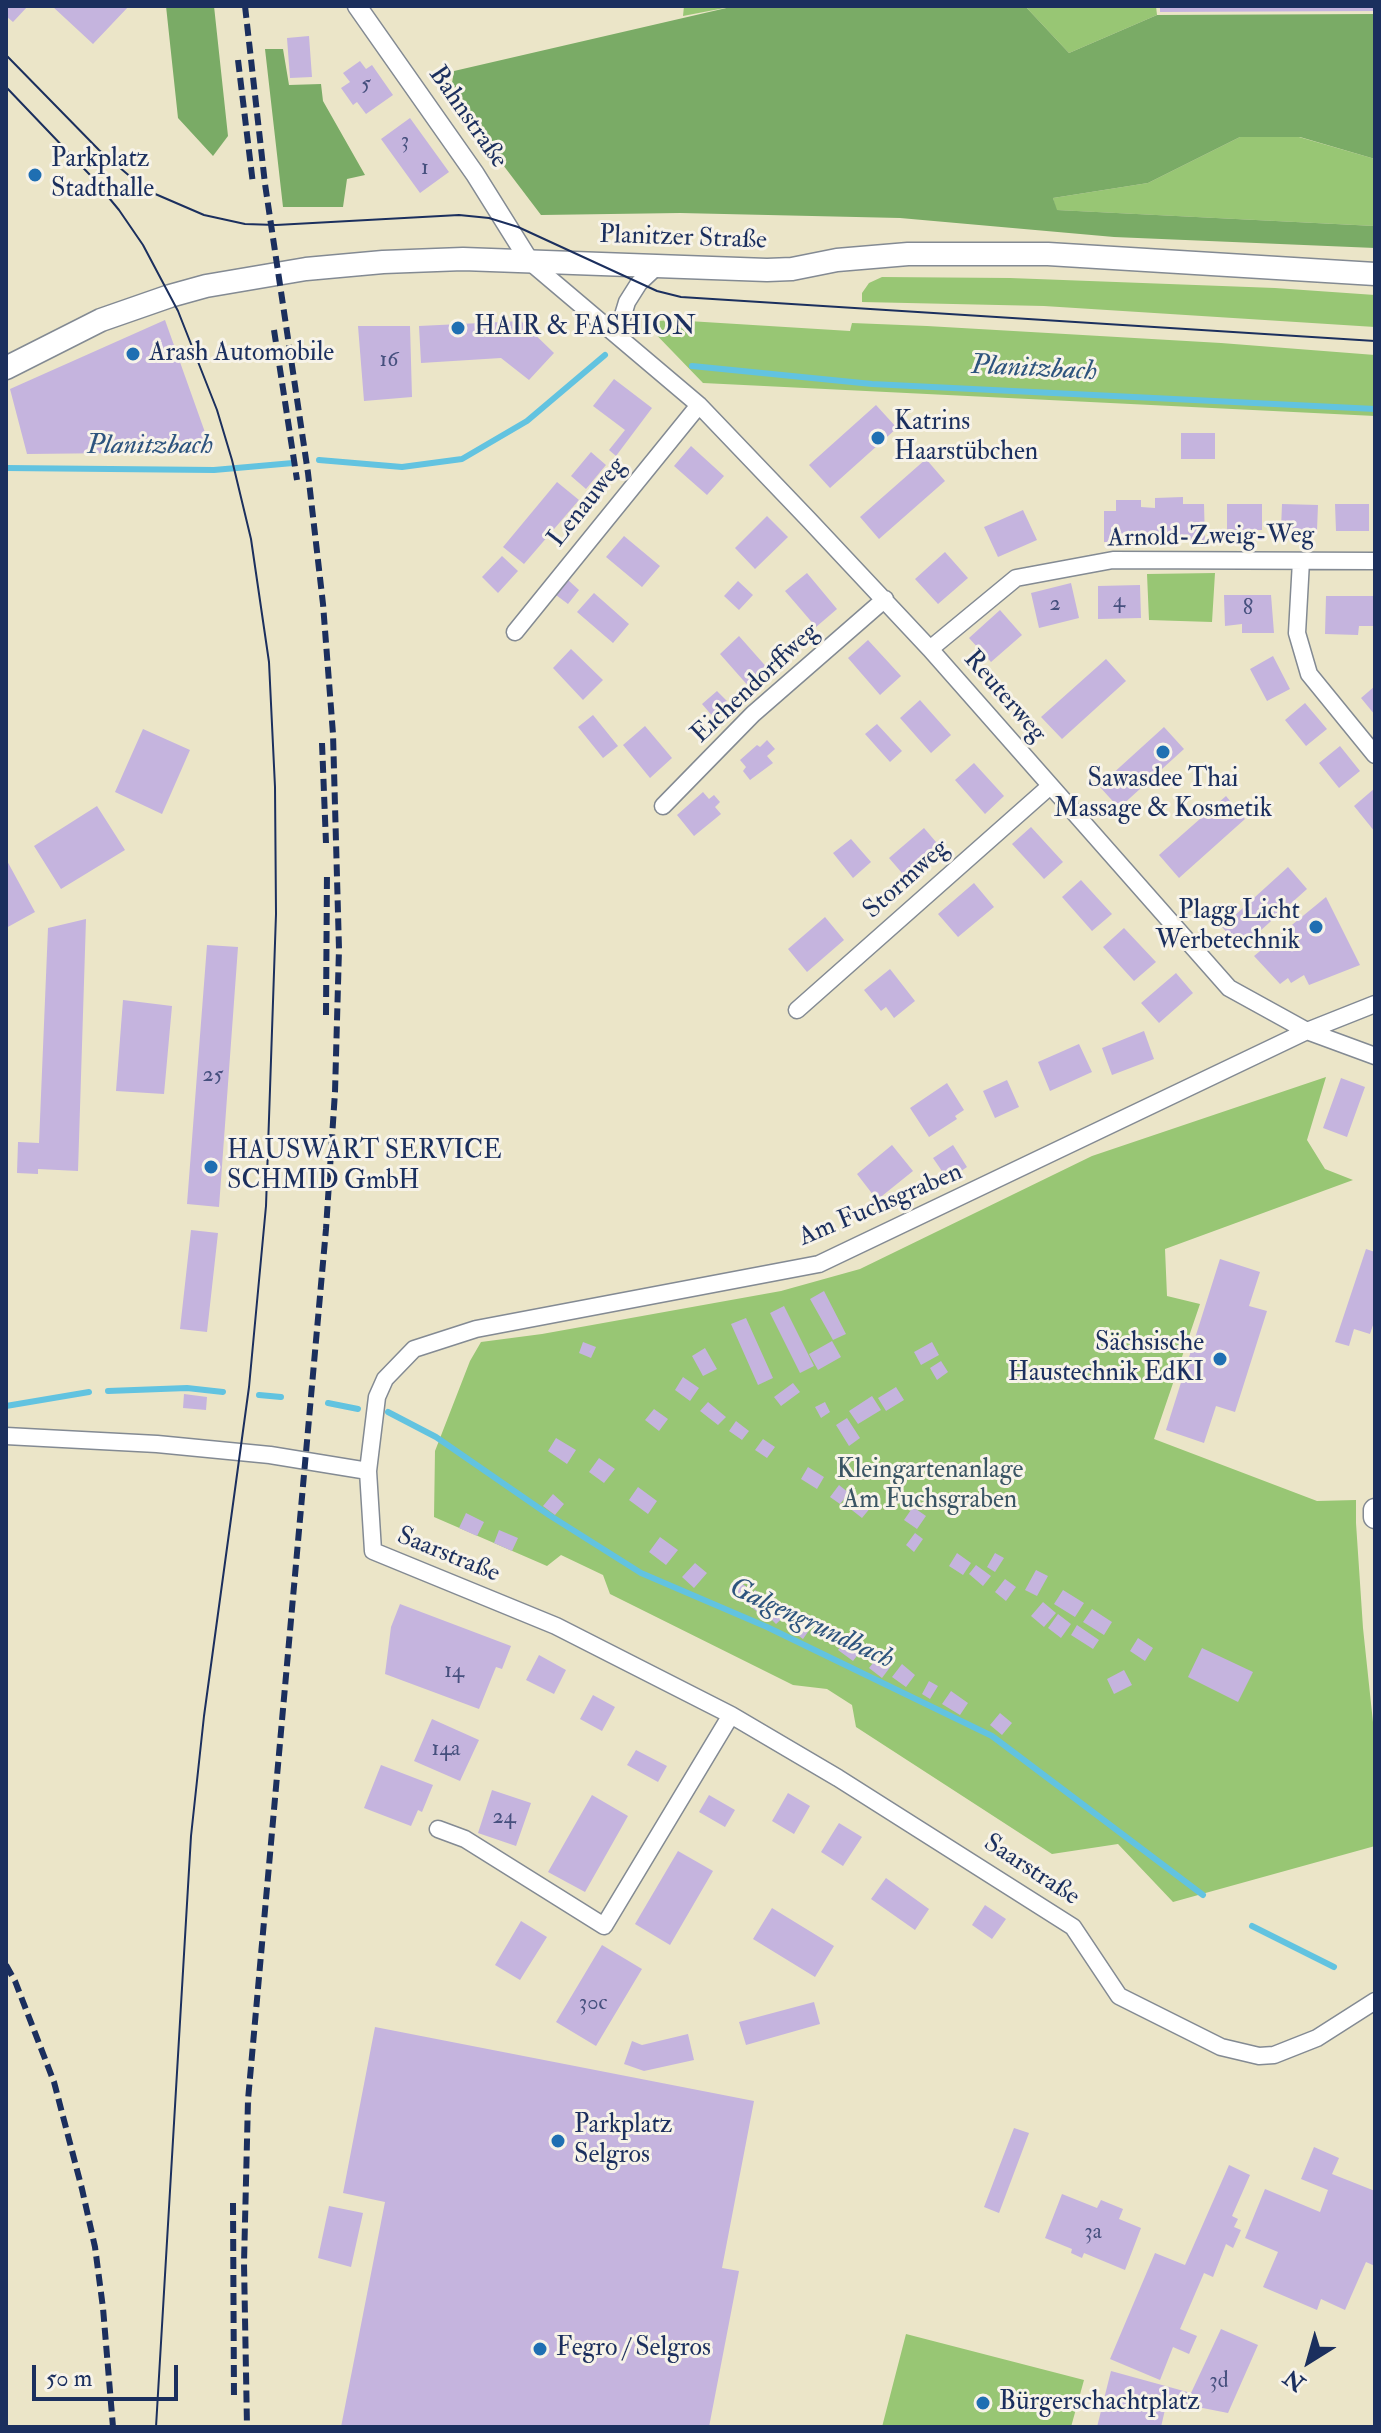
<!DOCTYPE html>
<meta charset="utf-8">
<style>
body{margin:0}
#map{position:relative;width:1381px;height:2433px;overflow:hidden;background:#ebe5c8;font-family:"IM FELL Double Pica",serif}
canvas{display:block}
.frame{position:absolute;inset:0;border:8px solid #1b2f5e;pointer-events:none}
.north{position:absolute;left:1269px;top:2321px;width:80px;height:80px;-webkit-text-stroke:6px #f7f3e8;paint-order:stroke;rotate:217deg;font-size:22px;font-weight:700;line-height:32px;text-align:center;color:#1b2f5e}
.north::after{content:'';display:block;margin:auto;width:28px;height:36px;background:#1b2f5e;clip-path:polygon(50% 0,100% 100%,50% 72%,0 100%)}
.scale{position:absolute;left:32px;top:2365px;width:146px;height:36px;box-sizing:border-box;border:4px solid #1b2f5e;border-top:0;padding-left:10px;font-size:24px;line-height:28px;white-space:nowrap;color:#1b2f5e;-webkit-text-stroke:6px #f7f3e8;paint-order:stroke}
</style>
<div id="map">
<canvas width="1381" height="2433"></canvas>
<div class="frame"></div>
<div class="north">N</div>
<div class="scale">50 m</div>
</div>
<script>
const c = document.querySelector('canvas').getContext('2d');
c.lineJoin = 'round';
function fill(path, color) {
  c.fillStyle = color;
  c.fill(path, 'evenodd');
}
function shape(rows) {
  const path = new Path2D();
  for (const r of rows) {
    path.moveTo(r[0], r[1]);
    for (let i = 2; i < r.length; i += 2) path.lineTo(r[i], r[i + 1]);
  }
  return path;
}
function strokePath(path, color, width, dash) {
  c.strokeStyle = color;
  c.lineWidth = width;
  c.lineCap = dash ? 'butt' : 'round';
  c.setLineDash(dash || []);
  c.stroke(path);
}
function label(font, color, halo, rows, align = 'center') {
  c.font = font + ' "IM FELL Double Pica",serif';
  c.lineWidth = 6;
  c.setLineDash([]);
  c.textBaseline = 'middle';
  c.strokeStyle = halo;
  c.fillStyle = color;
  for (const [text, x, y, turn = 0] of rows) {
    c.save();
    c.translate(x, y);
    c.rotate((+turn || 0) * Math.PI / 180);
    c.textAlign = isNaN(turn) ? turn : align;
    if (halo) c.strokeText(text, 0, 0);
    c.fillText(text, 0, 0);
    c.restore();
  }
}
fill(shape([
 [684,6,735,6,683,16],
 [1025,6,1156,6,1157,15,1069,53],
 [1240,137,1299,137,1375,159,1375,226,1056,210,1053,198,1148,183],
 [882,277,1010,278,1275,288,1375,295,1375,327,1044,306,862,302,862,293,869,283],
 [672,320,850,331,852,323,927,326,1221,343,1375,355,1375,416,703,383,644,322],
 [1215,573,1212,622,1149,620,1147,574],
 [1326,1077,1307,1140,1325,1169,1353,1180,1165,1249,1167,1296,1200,1304,1154,1439,1317,1501,1356,1500,1356,1523,1363,1628,1375,1741,1375,1846,1173,1902,1118,1844,1052,1854,856,1727,852,1705,827,1689,793,1685,610,1594,603,1575,561,1555,547,1566,434,1517,435,1451,470,1361,481,1342,542,1334,781,1291,860,1269,1092,1156],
 [906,2334,1084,2380,1071,2427,882,2427]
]), '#98c674');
fill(shape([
 [166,6,214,6,228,136,213,156,178,118],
 [735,6,1025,6,1069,53,1157,15,1375,14,1375,159,1300,137,1240,137,1148,183,1053,198,1057,210,1375,226,1375,248,1114,237,900,218,680,213,541,215,450,95,454,71],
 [265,49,283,49,289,85,321,84,323,101,365,175,347,179,343,207,283,207]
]), '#7aab66');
strokePath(shape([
 [692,366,872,384,1375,409],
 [319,460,402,467,462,459,527,421,605,355],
 [6,468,214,470,293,463],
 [108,1391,187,1388,223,1392],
 [259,1395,281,1397],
 [328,1403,358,1409],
 [6,1406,89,1392],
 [388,1412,436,1437,549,1515,641,1573,767,1627,992,1736,1203,1895],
 [1252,1926,1334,1967]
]), '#62c3e0', 6);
fill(shape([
 [6,6,28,6,13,22,6,16],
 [52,6,129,6,93,44],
 [1160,6,1375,6,1375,11,1160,12],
 [309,36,312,77,290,78,287,38],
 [360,61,366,69,372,65,393,95,366,114,357,102,353,105,341,88,350,82,343,73],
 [410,118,449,172,420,193,381,139],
 [165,320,212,452,27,454,10,389],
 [521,321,554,353,529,380,501,358,421,363,419,326],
 [358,326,410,326,412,397,364,401],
 [614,379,652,408,616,456,609,450,625,430,593,406],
 [876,405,897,428,830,488,809,465],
 [1181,433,1215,433,1215,459,1181,459],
 [691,446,724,476,707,495,674,466],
 [591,452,606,465,586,489,571,476],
 [926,459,945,481,879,539,860,517],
 [557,482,579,500,524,564,503,547],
 [1183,497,1183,504,1204,504,1205,541,1104,542,1104,511,1116,511,1116,500,1141,500,1141,507,1155,508,1155,498],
 [1227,504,1262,504,1262,530,1227,530],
 [1282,504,1318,505,1317,530,1281,529],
 [1335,504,1369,504,1369,531,1336,531],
 [1023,510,1037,540,998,557,984,527],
 [767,516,788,537,755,569,735,548],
 [624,536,660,566,642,587,606,557],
 [945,552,968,578,938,604,915,579],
 [502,556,518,571,498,593,482,577],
 [807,573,837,609,816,627,785,591],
 [568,580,579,590,568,604,556,595],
 [738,581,753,595,739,610,724,596],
 [1071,583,1079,618,1039,628,1031,593],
 [1140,585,1141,618,1098,619,1098,586],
 [594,593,629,624,613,643,577,612],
 [1224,595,1271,595,1274,633,1242,633,1242,624,1225,626],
 [1326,596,1374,596,1375,626,1359,626,1358,635,1325,634],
 [1000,610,1022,635,991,662,969,638],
 [739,636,770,671,750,688,720,654],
 [868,640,901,676,880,695,848,658],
 [571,649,603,680,583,700,553,668],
 [1273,656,1290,689,1267,701,1250,669],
 [1106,659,1126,681,1062,739,1041,717],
 [1375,686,1375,715,1361,698],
 [717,691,730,704,714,718,702,704],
 [920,700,951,735,931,753,900,718],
 [1305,703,1327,729,1306,746,1285,720],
 [593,715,618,746,603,758,578,727],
 [877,724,902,751,890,762,865,734],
 [645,726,672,758,650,778,623,745],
 [1164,727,1184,749,1119,808,1099,786],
 [143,729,190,750,162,814,115,792],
 [767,740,775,749,767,756,773,763,750,780,743,771,746,767,740,760,757,745,760,747],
 [1340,746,1360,771,1339,788,1319,763],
 [974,763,1004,796,985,814,955,780],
 [1375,788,1375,832,1354,806],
 [703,792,709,799,714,795,720,802,715,807,721,814,694,836,677,815],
 [1226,796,1245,819,1179,878,1159,855],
 [97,806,125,850,61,889,34,846],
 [1031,827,1063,862,1044,879,1012,844],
 [924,828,942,849,908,880,889,858],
 [851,839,871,862,853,878,833,853],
 [6,859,35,912,6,928],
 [1288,867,1307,889,1241,948,1222,927],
 [1081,880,1112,914,1092,931,1062,897],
 [974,883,994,907,958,937,938,914],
 [1326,897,1360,965,1309,985,1304,975,1291,983,1288,978,1280,984,1254,956],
 [825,917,844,940,807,972,788,949],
 [86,919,78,1171,38,1169,38,1174,17,1173,18,1142,39,1143,48,928],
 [1124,928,1156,962,1134,981,1103,947],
 [207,945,238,947,219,1207,187,1204],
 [890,969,915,1001,894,1018,886,1007,881,1011,864,990],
 [1176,973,1193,993,1159,1023,1141,1003],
 [123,1000,172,1006,164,1094,116,1091],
 [1144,1031,1154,1059,1112,1075,1102,1048],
 [1079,1044,1092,1072,1050,1091,1038,1062],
 [1341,1078,1365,1087,1347,1137,1323,1128],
 [1007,1080,1019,1107,995,1118,983,1091],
 [947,1083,964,1110,955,1116,957,1119,929,1137,910,1108],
 [892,1145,913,1171,877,1200,857,1174],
 [953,1145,967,1167,948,1180,933,1158],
 [191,1230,218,1233,207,1332,180,1329],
 [1366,1249,1375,1252,1375,1319,1370,1334,1354,1329,1349,1346,1335,1342],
 [1220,1259,1260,1272,1249,1306,1267,1311,1235,1412,1216,1406,1204,1443,1166,1430],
 [824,1291,846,1334,833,1340,810,1299],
 [784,1306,814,1366,800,1373,770,1313],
 [746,1318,773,1378,758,1385,731,1324],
 [832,1341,841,1357,818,1370,809,1354],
 [583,1342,596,1347,591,1358,579,1353],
 [932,1342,939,1355,921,1365,914,1352],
 [705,1348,717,1369,703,1376,692,1356],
 [941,1361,948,1372,937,1380,930,1368],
 [683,1377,699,1388,690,1401,675,1390],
 [793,1383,800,1392,781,1406,774,1397],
 [896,1387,904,1400,886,1411,878,1398],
 [184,1394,207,1397,206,1410,183,1408],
 [872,1396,881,1410,858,1424,849,1411],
 [708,1402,726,1417,718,1425,700,1411],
 [825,1402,830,1412,821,1418,815,1407],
 [654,1409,668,1419,659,1431,645,1420],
 [847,1418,860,1438,849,1446,836,1425],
 [736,1421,749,1431,742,1440,729,1431],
 [556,1438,576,1450,567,1464,548,1451],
 [763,1439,775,1447,767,1458,755,1450],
 [599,1458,615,1469,604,1483,589,1472],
 [808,1467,824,1477,817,1489,801,1479],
 [839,1485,849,1493,840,1504,830,1497],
 [638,1487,657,1501,648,1514,629,1500],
 [553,1494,564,1504,555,1515,543,1506],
 [857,1495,871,1507,862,1518,848,1507],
 [913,1507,926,1516,917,1529,904,1520],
 [466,1513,484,1522,477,1536,459,1528],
 [499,1530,518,1538,512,1551,494,1543],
 [915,1533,923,1539,914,1552,906,1545],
 [660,1537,678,1550,666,1565,649,1552],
 [957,1553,971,1563,963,1575,949,1566],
 [995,1553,1004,1558,995,1572,987,1567],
 [695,1563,707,1573,694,1588,682,1577],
 [976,1565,991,1576,983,1586,969,1574],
 [1036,1570,1048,1576,1037,1596,1025,1590],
 [1005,1579,1016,1587,1006,1601,995,1592],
 [737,1580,751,1590,742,1601,729,1590],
 [755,1590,769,1601,759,1613,746,1603],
 [1063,1590,1084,1603,1075,1617,1054,1604],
 [1043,1602,1056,1613,1044,1627,1031,1616],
 [400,1604,511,1646,502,1669,496,1667,479,1709,385,1674,391,1627],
 [778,1605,787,1614,776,1624,768,1616],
 [1092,1609,1112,1622,1104,1635,1083,1622],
 [1058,1614,1071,1624,1061,1638,1048,1628],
 [795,1618,810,1629,803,1639,788,1628],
 [1077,1625,1099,1640,1093,1649,1071,1635],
 [847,1637,863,1648,853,1661,838,1650],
 [1138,1638,1153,1648,1145,1661,1130,1651],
 [1202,1648,1253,1672,1238,1702,1188,1677],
 [881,1653,894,1662,882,1678,869,1668],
 [539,1655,566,1670,554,1694,526,1680],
 [902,1664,915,1675,906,1687,892,1677],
 [1124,1670,1132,1685,1114,1694,1107,1679],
 [929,1681,938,1686,930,1699,922,1694],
 [951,1691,968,1703,960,1715,942,1704],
 [593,1695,615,1707,602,1731,580,1719],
 [1000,1713,1012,1723,1002,1735,990,1725],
 [432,1719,479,1740,460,1781,414,1761],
 [636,1750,667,1766,658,1782,627,1765],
 [381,1765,433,1785,422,1812,418,1810,411,1826,364,1808],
 [492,1790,531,1803,516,1846,478,1833],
 [788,1793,810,1806,794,1834,772,1821],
 [592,1795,628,1816,585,1892,548,1872],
 [709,1795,735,1810,725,1827,699,1812],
 [839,1823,862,1837,843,1866,821,1852],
 [678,1851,713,1871,670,1945,635,1924],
 [886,1878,929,1909,915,1930,871,1899],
 [985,1905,1006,1919,992,1939,972,1925],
 [772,1908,834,1946,815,1977,753,1939],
 [521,1921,547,1937,520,1980,495,1965],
 [602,1945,642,1969,596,2046,556,2022],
 [814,2002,820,2024,746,2045,739,2022],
 [375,2027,754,2101,722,2268,739,2271,709,2427,341,2427,385,2202,343,2193],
 [688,2034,694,2060,644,2071,624,2064,632,2041,642,2045],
 [1014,2128,1029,2133,999,2213,984,2207],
 [1314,2147,1339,2158,1332,2174,1375,2191,1375,2266,1366,2262,1345,2310,1321,2299,1317,2310,1263,2287,1278,2252,1245,2238,1265,2189,1320,2212,1328,2190,1301,2179],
 [1229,2165,1250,2175,1232,2216,1238,2219,1234,2227,1241,2230,1233,2248,1226,2244,1213,2277,1204,2273,1180,2329,1197,2336,1189,2354,1173,2347,1160,2380,1110,2359,1155,2253,1185,2265],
 [1062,2194,1097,2208,1101,2200,1123,2209,1119,2219,1141,2228,1125,2270,1084,2253,1082,2258,1071,2253,1072,2249,1045,2238],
 [329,2206,363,2213,351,2267,318,2258],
 [1221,2329,1258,2345,1228,2413,1167,2401,1161,2427,1097,2427,1111,2371,1191,2393]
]), '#c5b4de');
const minor = shape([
 [530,262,699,405,810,521,930,649,1229,988,1307,1031,1375,1056],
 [617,335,627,302,639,283,656,267],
 [1301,561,1297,633,1309,674,1375,755],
 [515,632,699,405],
 [930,649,1016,578,1113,560,1375,561],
 [663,806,753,714,885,599],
 [1375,1004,1307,1031,819,1264,476,1329,414,1349,385,1379,377,1397,368,1471,373,1551,556,1626,731,1715,838,1778,1073,1927,1119,1996,1221,2047,1259,2056,1274,2055,1317,2038,1375,2001],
 [797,1010,1049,787],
 [6,1436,157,1444,270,1455,368,1471],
 [438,1829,465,1839,604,1926,731,1715]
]);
const tertiary = shape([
 [357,6,475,174,530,262]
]);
const secondary = shape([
 [6,368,101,320,170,296,206,286,306,269,383,262,463,259,767,270,792,269,837,260,908,254,1048,254,1375,274],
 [1375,1510,1375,1517]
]);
strokePath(minor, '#838a93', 19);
strokePath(tertiary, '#838a93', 21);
strokePath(secondary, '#838a93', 25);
strokePath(minor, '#fff', 16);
strokePath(tertiary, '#fff', 18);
strokePath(secondary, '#fff', 22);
strokePath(shape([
 [6,55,99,150,146,190,204,215,245,224,276,225,459,215,489,218,518,227,657,291,681,297,1375,341],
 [6,87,91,176,119,210,143,245,178,311,217,410,232,460,251,539,269,662,275,787,276,914,266,1206,249,1387,204,1716,191,1836,156,2427]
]), '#1b2f5e', 2);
strokePath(shape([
 [245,6,265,184,308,473,323,604,333,734,339,949,335,1092,326,1229,248,2100,244,2263,247,2427],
 [238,60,253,184],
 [274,330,297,480],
 [322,743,326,843],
 [326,1015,327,871],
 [6,1965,15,1981,54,2082,82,2189,95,2247,103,2308,113,2427],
 [233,2203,234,2399]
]), '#1b2f5e', 6, [12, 6]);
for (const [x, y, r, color] of [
 [35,175,8,"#1f6fb2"],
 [458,328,8,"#1f6fb2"],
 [133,354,8,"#1f6fb2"],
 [878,438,8,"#1f6fb2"],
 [1163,752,8,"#1f6fb2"],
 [1316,927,8,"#1f6fb2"],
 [211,1167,8,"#1f6fb2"],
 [1220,1359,8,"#1f6fb2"],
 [558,2141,8,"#1f6fb2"],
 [540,2349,8,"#1f6fb2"],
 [983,2403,8,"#1f6fb2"]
]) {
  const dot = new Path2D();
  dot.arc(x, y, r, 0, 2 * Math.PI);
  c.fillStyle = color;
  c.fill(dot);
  strokePath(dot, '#f7f3e8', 3);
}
label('22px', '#46507e', null, [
 ["5",366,85],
 ["3",405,142],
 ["1",425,169],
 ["16",389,361],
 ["4",1119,602],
 ["2",1055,605],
 ["8",1248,609],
 ["25",213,1076],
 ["14",454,1672],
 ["14a",446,1750],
 ["24",504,1818],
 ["30c",593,2004],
 ["3a",1093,2233],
 ["3d",1219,2382]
]);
label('26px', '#1b2f5e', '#f7f3e8', [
 ["Bahnstraße",467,118,55],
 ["Planitzer Straße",683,239,2],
 ["Lenauweg",588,503,-51],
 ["Arnold-Zweig-Weg",1211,538,-1],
 ["Eichendorffweg",756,684,-43],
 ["Reuterweg",1004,697,49],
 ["Stormweg",907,880,-42],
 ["Am Fuchsgraben",881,1206,-23],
 ["Saarstraße",448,1556,22],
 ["Saarstraße",1031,1871,33]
]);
label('26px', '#1b2f5e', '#f7f3e8', [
 ["Parkplatz",51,160],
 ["Stadthalle",51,190],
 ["HAIR & FASHION",474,328],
 ["Arash Automobile",149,354],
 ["Katrins",894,423],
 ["Haarstübchen",894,453],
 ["Sawasdee Thai",1163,780,"center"],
 ["Massage & Kosmetik",1163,810,"center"],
 ["Plagg Licht",1300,912,"right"],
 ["Werbetechnik",1300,942,"right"],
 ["HAUSWART SERVICE",227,1152],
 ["SCHMID GmbH",227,1182],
 ["Sächsische",1204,1344,"right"],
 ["Haustechnik EdKI",1204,1374,"right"],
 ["Parkplatz",574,2126],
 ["Selgros",574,2156],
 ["Fegro / Selgros",556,2349],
 ["Bürgerschachtplatz",999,2403]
], 'left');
label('26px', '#3a5564', '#f7f3e8', [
 ["Kleingartenanlage",930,1471],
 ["Am Fuchsgraben",930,1501]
]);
label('italic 28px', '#2d547e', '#f7f3e8', [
 ["Planitzbach",1034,370,3],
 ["Planitzbach",150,447],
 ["Galgengrundbach",811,1625,25]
]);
</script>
